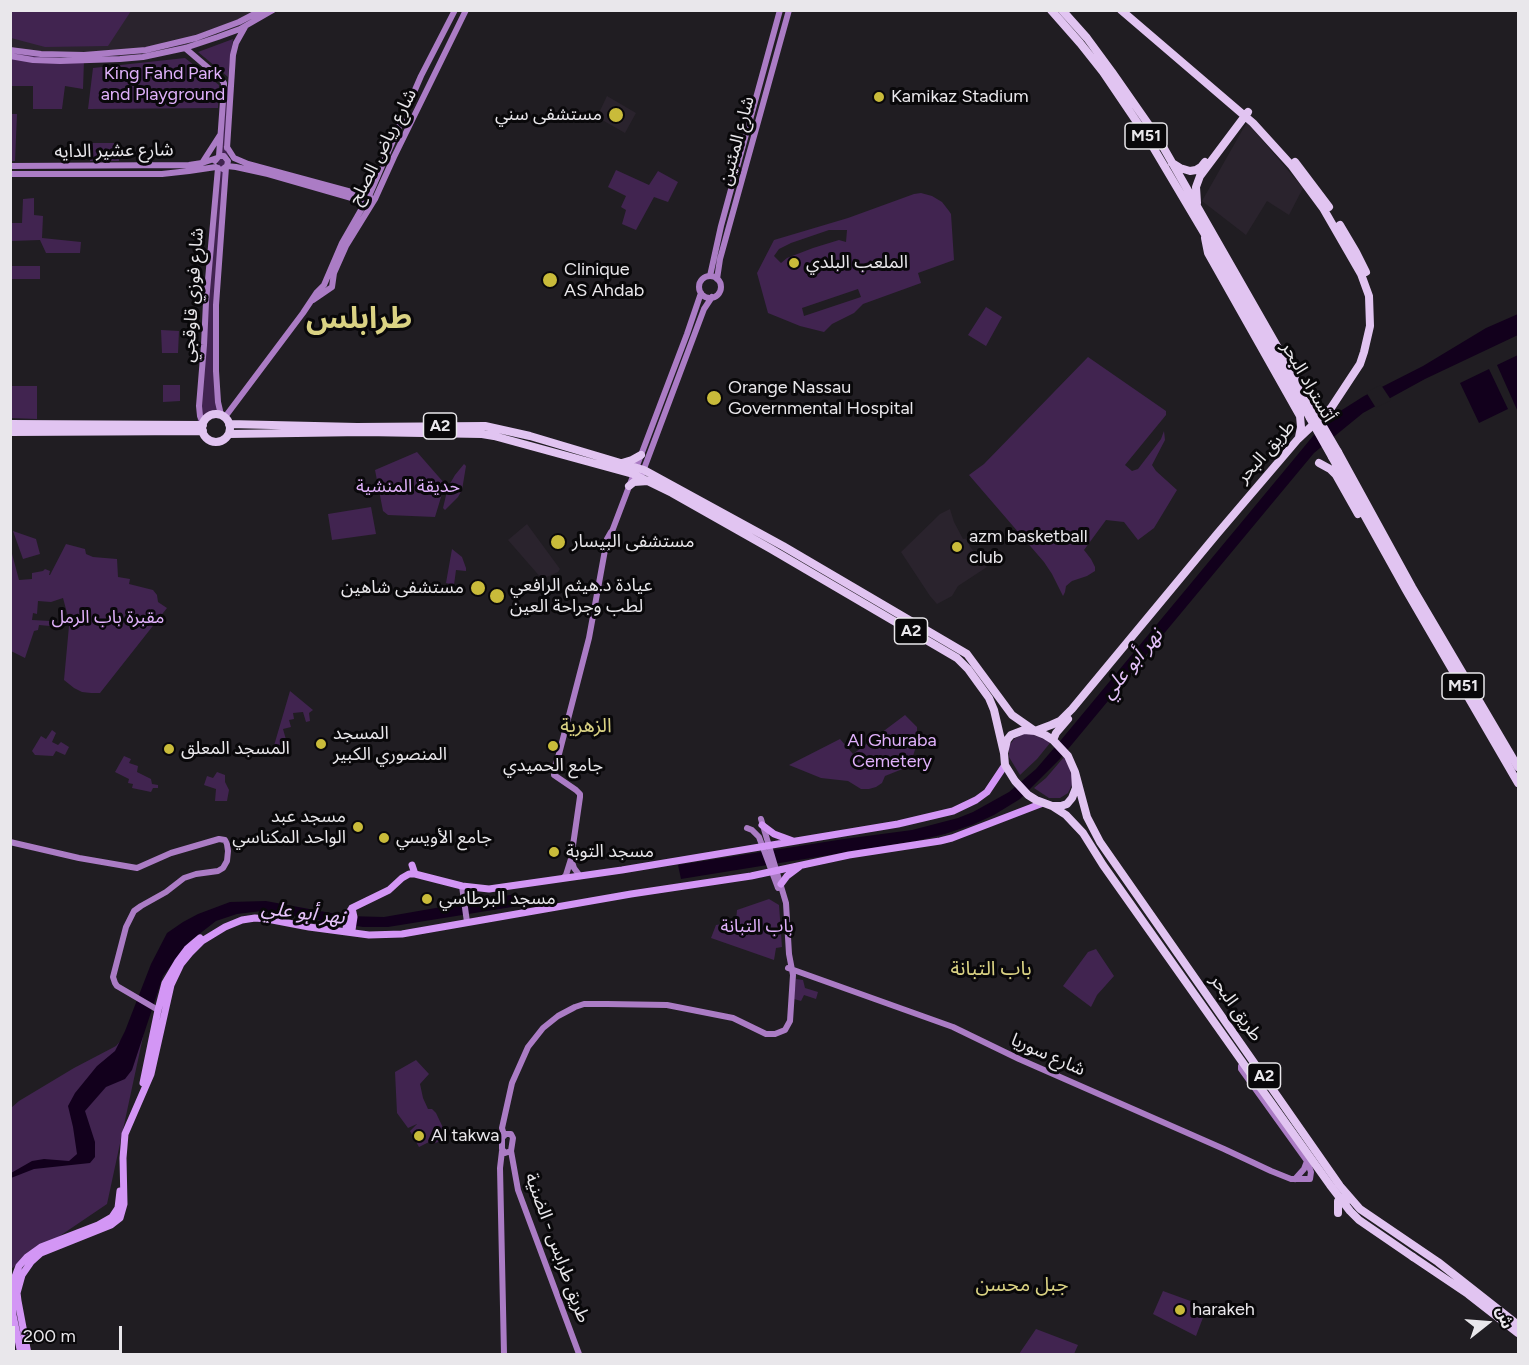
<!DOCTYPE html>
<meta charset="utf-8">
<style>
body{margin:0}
#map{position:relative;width:1529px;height:1365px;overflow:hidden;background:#201d22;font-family:Figtree,"Noto Sans Arabic",sans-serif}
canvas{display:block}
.frame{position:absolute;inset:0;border:12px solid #e9e7eb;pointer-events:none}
.north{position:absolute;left:1457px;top:1293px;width:60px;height:60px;-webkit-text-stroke:4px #09080a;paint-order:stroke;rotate:73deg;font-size:16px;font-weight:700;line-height:24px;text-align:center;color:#e9e7eb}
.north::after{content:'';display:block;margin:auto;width:21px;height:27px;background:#e9e7eb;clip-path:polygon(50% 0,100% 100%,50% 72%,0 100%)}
.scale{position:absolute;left:12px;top:1326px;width:110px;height:27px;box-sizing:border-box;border:3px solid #e9e7eb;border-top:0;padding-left:8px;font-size:18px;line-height:21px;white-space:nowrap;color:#e9e7eb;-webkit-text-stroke:4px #09080a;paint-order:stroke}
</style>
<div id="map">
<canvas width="1529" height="1365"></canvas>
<div class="frame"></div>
<div class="north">ش</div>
<div class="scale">200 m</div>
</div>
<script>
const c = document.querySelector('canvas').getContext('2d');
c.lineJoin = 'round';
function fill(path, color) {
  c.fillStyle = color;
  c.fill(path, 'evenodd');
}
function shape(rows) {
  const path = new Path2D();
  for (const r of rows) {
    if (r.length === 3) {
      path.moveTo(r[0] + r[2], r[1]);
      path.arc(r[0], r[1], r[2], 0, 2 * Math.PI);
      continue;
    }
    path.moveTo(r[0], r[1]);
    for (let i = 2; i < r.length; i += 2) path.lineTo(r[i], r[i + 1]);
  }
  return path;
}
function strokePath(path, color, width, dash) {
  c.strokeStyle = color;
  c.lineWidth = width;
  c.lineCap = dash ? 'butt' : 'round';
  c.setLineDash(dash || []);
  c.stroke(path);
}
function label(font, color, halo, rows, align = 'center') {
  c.font = font + ' Figtree,"Noto Sans Arabic",sans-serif';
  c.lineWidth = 6;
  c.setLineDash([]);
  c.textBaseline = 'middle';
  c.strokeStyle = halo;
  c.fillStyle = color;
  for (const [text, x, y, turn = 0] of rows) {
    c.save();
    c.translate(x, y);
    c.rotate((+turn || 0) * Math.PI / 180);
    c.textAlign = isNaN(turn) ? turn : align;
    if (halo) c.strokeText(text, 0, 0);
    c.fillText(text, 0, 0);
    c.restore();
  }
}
fill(shape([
 [10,11,264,11,236,28,157,55,59,58,11,50],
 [607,96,636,113,625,133,597,117],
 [1247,122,1303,188,1289,215,1267,201,1246,235,1202,201],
 [950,509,954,522,963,539,970,538,969,545,978,557,982,560,987,567,958,586,952,596,937,604,930,596,901,552,940,514],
 [527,524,560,569,558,572,542,579,508,540]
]), '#2a232d');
fill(shape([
 [10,11,11,10,131,11,108,46,45,47,11,38],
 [233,39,230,60,228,77,198,52],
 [10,50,35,55,84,60,83,89,65,86,62,109,33,109,33,86,11,86,11,114,17,114,15,161,11,161],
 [185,58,219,85,218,108,88,109,93,68],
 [234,81,213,357,219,413,212,416,197,427,222,113,221,91],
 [90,143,118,143,119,161,90,161],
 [616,170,649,185,658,171,678,182,668,202,654,197,636,230,622,224,626,210,621,207,626,196,608,187],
 [914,194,921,193,932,196,942,202,949,211,951,214,954,260,918,273,921,283,863,304,854,313,832,324,824,332,800,326,768,313,757,273,774,240,848,218],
 [829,230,847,230,846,242,839,240,813,248,787,258,781,263,774,256,779,249,791,243],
 [858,289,861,297,804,316,802,308],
 [34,198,34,215,43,216,42,238,81,242,80,253,46,253,40,240,11,241,11,223,22,223,23,199],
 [10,266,40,266,40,279,11,279],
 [986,307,1002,317,986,346,968,335],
 [161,330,179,331,178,353,162,353],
 [1088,357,1166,411,1166,415,1125,465,1132,471,1138,469,1161,439,1164,431,1165,440,1152,465,1156,471,1177,490,1154,528,1138,540,1124,522,1106,520,1084,550,1091,559,1095,567,1095,571,1087,576,1072,581,1066,586,1065,592,1063,596,1052,574,1044,562,969,475,984,464],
 [163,385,180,385,180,401,163,402],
 [11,386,37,386,37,419,11,418],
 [417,452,445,484,435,517,388,515,383,511,375,470],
 [464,464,466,466,462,490,458,497,445,510,443,508,448,487,455,475],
 [371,507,376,534,332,540,328,514],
 [13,531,36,539,40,554,23,559],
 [66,544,85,549,86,554,93,557,117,559,118,577,130,579,129,584,153,590,157,595,158,602,167,608,100,693,91,693,82,692,74,688,64,680,69,626,67,613,63,598,51,602,38,601,37,614,33,613,32,620,50,621,50,626,39,625,38,630,34,631,25,658,11,651,11,550,19,580,32,579,32,573,43,571,45,569,50,571,49,575,50,575],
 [452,549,462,557,466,568,466,571,456,570,454,585,446,583],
 [290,691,313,710,309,713,310,721,306,722,303,712,293,713,294,719,289,720,291,727,283,729,289,750,285,752,273,749],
 [905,715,917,727,917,743,910,766,885,776,882,783,876,787,869,789,861,789,848,781,821,778,789,765,840,739,853,754],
 [52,730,56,733,52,742,58,745,61,742,69,747,65,755,56,751,53,756,35,755,32,751,41,736,46,739],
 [1023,734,1032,734,1046,740,1050,743,1037,759,1020,775,1009,757,1009,746,1014,739],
 [124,756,131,759,129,763,138,766,137,772,151,779,152,784,158,785,158,788,153,788,151,792,132,788,133,784,128,783,129,779,115,772],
 [1064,757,1067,761,1072,776,1072,785,1068,793,1060,798,1049,798,1034,788,1046,778],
 [217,772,225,775,225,782,229,790,227,801,215,801,216,789,204,785,207,776,213,778],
 [769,899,779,905,782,947,776,948,774,960,711,938,716,925,736,922,737,910],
 [1096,949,1114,976,1097,995,1091,1007,1063,986,1088,952],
 [796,979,803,980,805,988,818,992,816,999,804,995,801,1001,794,999],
 [140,1018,144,1032,107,1204,11,1269,11,1108,19,1101,74,1068,116,1046],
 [416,1060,429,1074,420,1084,423,1098,428,1109,432,1109,436,1113,448,1138,433,1144,429,1141,429,1142,419,1147,410,1131,417,1124,408,1128,397,1113,395,1072],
 [1163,1291,1207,1307,1196,1336,1153,1314],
 [1036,1329,1078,1345,1074,1354,1019,1354]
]), '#412450');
fill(shape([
 [1518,314,1518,335,1425,379,1363,413,1314,453,1059,760,1020,799,994,815,972,825,945,834,916,841,681,879,678,865,844,839,912,830,958,818,973,812,1009,792,1036,769,1061,740,1318,430,1334,415,1364,396,1423,366,1486,328],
 [1518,355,1518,412,1497,365],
 [1489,369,1508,409,1479,423,1460,383],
 [516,894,518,906,388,927,363,927,262,911,237,914,216,921,189,942,163,976,132,1070,125,1079,106,1087,85,1111,95,1142,95,1157,90,1163,34,1169,11,1178,11,1173,32,1161,44,1159,69,1161,77,1154,73,1127,68,1106,75,1093,97,1066,115,1051,125,1031,151,964,167,933,183,922,198,914,230,902,266,901,347,916,384,917]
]), '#12001c');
fill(shape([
 [1381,385,1391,400,1376,408,1366,392]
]), '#201d22');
strokePath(shape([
 [185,48,220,78,224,83,224,87,219,156],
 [10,50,41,54,84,55,146,50,196,38,239,22,262,10],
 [10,56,33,60,60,61,120,59,143,57,185,48,218,37,240,29,273,10],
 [227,147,234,158,248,164,370,197],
 [227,148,233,55,236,43,245,27],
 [215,161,219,156,224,156,228,161,227,166],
 [202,163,220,135],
 [10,166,189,165,202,163,217,158],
 [223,169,227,166,236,167,268,174,369,203],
 [10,174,162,174,189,171,216,167],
 [710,276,721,226,780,10],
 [710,287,11],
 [717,279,720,259,789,10],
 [313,300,332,287,334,273,346,246,375,199,394,157,466,10],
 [221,415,218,402,216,371,216,305,226,167],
 [225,417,303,313,317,292,324,285,342,243,369,196,421,76,455,10],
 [203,423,200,416,199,406,204,345,206,302,218,168],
 [642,474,704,309,712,297],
 [611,534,687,334,701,293],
 [747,828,752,830,759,837,778,888],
 [10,842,79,858,137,868,171,853,219,839,225,840,227,844,228,851,227,861,223,868,218,871,196,874,184,878,166,892,141,906,134,911,126,927,113,977,115,983,117,986,158,1010],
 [571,859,574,868,580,876],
 [563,878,566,875,571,859,580,797,580,794,576,790,554,775,554,770,559,754,589,638,607,539,611,532],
 [462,886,467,922],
 [788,968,953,1027,1019,1059,1224,1149,1271,1171,1291,1179,1310,1179,1311,1172,1307,1161,1241,1069,1241,1066,1243,1062],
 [504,1135,502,1128,512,1083,528,1047,543,1028,558,1016,575,1007,584,1004,607,1004,667,1005,733,1018,766,1034,775,1034,785,1030,790,1021,793,975,789,954,786,903,761,819],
 [502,1151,500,1168,504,1354],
 [511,1151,505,1153,502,1149,502,1138,506,1134,511,1134,513,1138,511,1151,518,1190,579,1354],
 [1295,1179,1304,1169,1307,1161]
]), '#ab7cc5', 6);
strokePath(shape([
 [762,825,774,834,793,841],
 [412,865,415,874],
 [781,884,787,876,799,867],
 [352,908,354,917,352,930],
 [346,929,348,914,352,908,389,890,402,878,409,874,415,874,462,886,489,889,622,870,898,824,953,811,976,800,987,792,1005,765],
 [143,1083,158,1010,165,983,178,961,187,949,200,938],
 [21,1354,13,1315,11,1293,12,1285,19,1266,27,1257,41,1247,98,1225,112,1217,118,1208,120,1191],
 [28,1354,18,1301,17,1293,22,1275,31,1262,41,1253,111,1225,120,1218,124,1204,123,1158,125,1134,151,1074,171,985,181,964,190,953,202,941,225,927,242,920,255,918,267,919,309,927,369,935,402,934,631,894,751,876,849,855,940,841,952,838,1043,803]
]), '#d396f5', 7);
strokePath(shape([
 [1051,10,1080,43,1103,72,1147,137,1220,260,1310,418],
 [1062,10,1087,38,1112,72,1158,138,1317,416],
 [1295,162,1329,207],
 [1172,163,1180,168,1190,171,1196,170,1201,167,1205,162],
 [1197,203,1196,187,1200,176,1248,112],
 [1340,225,1356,252,1366,272],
 [1205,238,1208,253,1300,416,1301,427,1299,437],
 [216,428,14],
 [10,424,203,425],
 [229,424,357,427,485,426,530,436,644,470,783,546,967,654,1012,715,1035,731,1051,725,1060,721,1072,709,1217,534,1298,439,1331,408,1360,364,1364,352,1370,326,1369,296,1361,274,1323,208,1292,166,1253,123,1121,10],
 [10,432,203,431],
 [229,434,364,432,482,434,494,436,633,474,672,493,771,549,957,658,968,669,989,698,994,710,1004,753],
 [1338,452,1412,587,1518,767],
 [1332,457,1406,590,1518,783],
 [622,463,632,460,641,455],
 [1319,463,1330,469,1336,475,1358,514],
 [629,486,634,482,648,481],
 [1024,730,1035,731,1045,735,1053,740,1068,756,1075,772,1076,788,1072,798,1067,804,1061,806,1052,806,1036,800,1028,795,1015,781,1005,765,1004,753,1007,740,1011,735,1024,730],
 [1053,740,1056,733,1068,719],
 [1075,772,1087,817,1100,842,1340,1186,1360,1209,1438,1262,1518,1325],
 [1052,806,1066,815,1083,833,1103,865,1260,1087],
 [1338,1213,1338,1201,1341,1198,1346,1202],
 [1413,1257,1468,1294,1518,1333]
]), '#e1c4f1', 8);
strokePath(shape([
 [1317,416,1338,452],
 [1310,418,1332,457],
 [1260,1087,1330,1185,1350,1211,1359,1220,1413,1257]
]), '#e1c4f1', 8);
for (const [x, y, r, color] of [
 [879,97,6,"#c9bb3a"],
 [616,115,8,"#c9bb3a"],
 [794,263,6,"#c9bb3a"],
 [550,280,8,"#c9bb3a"],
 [714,398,8,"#c9bb3a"],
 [558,542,8,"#c9bb3a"],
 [957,547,6,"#c9bb3a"],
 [478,588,8,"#c9bb3a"],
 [497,596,8,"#c9bb3a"],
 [321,744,6,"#c9bb3a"],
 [553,746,6,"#c9bb3a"],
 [169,749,6,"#c9bb3a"],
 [358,827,6,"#c9bb3a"],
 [384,838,6,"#c9bb3a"],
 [554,852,6,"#c9bb3a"],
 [427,899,6,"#c9bb3a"],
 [419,1136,6,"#c9bb3a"],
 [1180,1310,6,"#c9bb3a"]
]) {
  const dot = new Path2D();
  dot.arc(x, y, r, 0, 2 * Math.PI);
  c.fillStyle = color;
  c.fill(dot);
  strokePath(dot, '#09080a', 2);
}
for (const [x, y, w] of [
 [1146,136,42],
 [440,426,33],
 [911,631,33],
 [1463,686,42],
 [1264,1076,33]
]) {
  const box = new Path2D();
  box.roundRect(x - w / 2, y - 13, w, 26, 4.5);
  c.fillStyle = '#09080a';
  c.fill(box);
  strokePath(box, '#e9e7eb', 1.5);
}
label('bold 16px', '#e9e7eb', null, [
 ["M51",1146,136],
 ["A2",440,426],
 ["A2",911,631],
 ["M51",1463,686],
 ["A2",1264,1076]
]);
label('18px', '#e0b1fb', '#09080a', [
 ["King Fahd Park",163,74],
 ["and Playground",163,95],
 ["حديقة المنشية",408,487],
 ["مقبرة باب الرمل",108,618],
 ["Al Ghuraba",892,741],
 ["Cemetery",892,762],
 ["باب التبانة",757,927]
]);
label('18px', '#e9e7eb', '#09080a', [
 ["Kamikaz Stadium",891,97],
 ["مستشفى سني",602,115,"right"],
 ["الملعب البلدي",806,263],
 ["Clinique",564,270],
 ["AS Ahdab",564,291],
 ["Orange Nassau",728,388],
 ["Governmental Hospital",728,409],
 ["azm basketball",969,537],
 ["club",969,558],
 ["مستشفی البيسار",572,542],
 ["عيادة د.هيثم الرافعي",510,586],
 ["لطب وجراحة العين",510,607],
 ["مستشفى شاهين",464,588,"right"],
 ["المسجد",333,734],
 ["المنصوري الكبير",333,755],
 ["المسجد المعلق",181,749],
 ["جامع الحميدي",553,766,"center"],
 ["مسجد عبد",346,817,"right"],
 ["الواحد المكناسي",346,838,"right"],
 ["جامع الأويسي",396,838],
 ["مسجد التوبة",566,852],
 ["مسجد البرطاسي",439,899],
 ["Al takwa",431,1136],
 ["harakeh",1192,1310]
], 'left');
label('18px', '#e9e7eb', '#09080a', [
 ["شارع المئتين",737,141,-75],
 ["شارع رياض الصلح",383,147,-63],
 ["شارع عشير الدايه",114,151,-1],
 ["شارع فوزي قاوقجي",193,295,-86],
 ["أتستراد البحر",1308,382,60],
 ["طريق البحر",1266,452,-48],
 ["طريق البحر",1236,1008,55],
 ["شارع سوريا",1048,1055,24],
 ["طريق طرابس - الضنية",557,1248,70]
]);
label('italic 20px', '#e6c3fb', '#09080a', [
 ["نهر أبو علي",1132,664,-50],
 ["نهر أبو علي",303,913,7]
]);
label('20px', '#dad283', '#09080a', [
 ["الزهرية",586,726],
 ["باب التبانة",991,969],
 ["جبل محسن",1022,1285]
]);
label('bold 30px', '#dad283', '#09080a', [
 ["طرابلس",359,319]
]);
</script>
